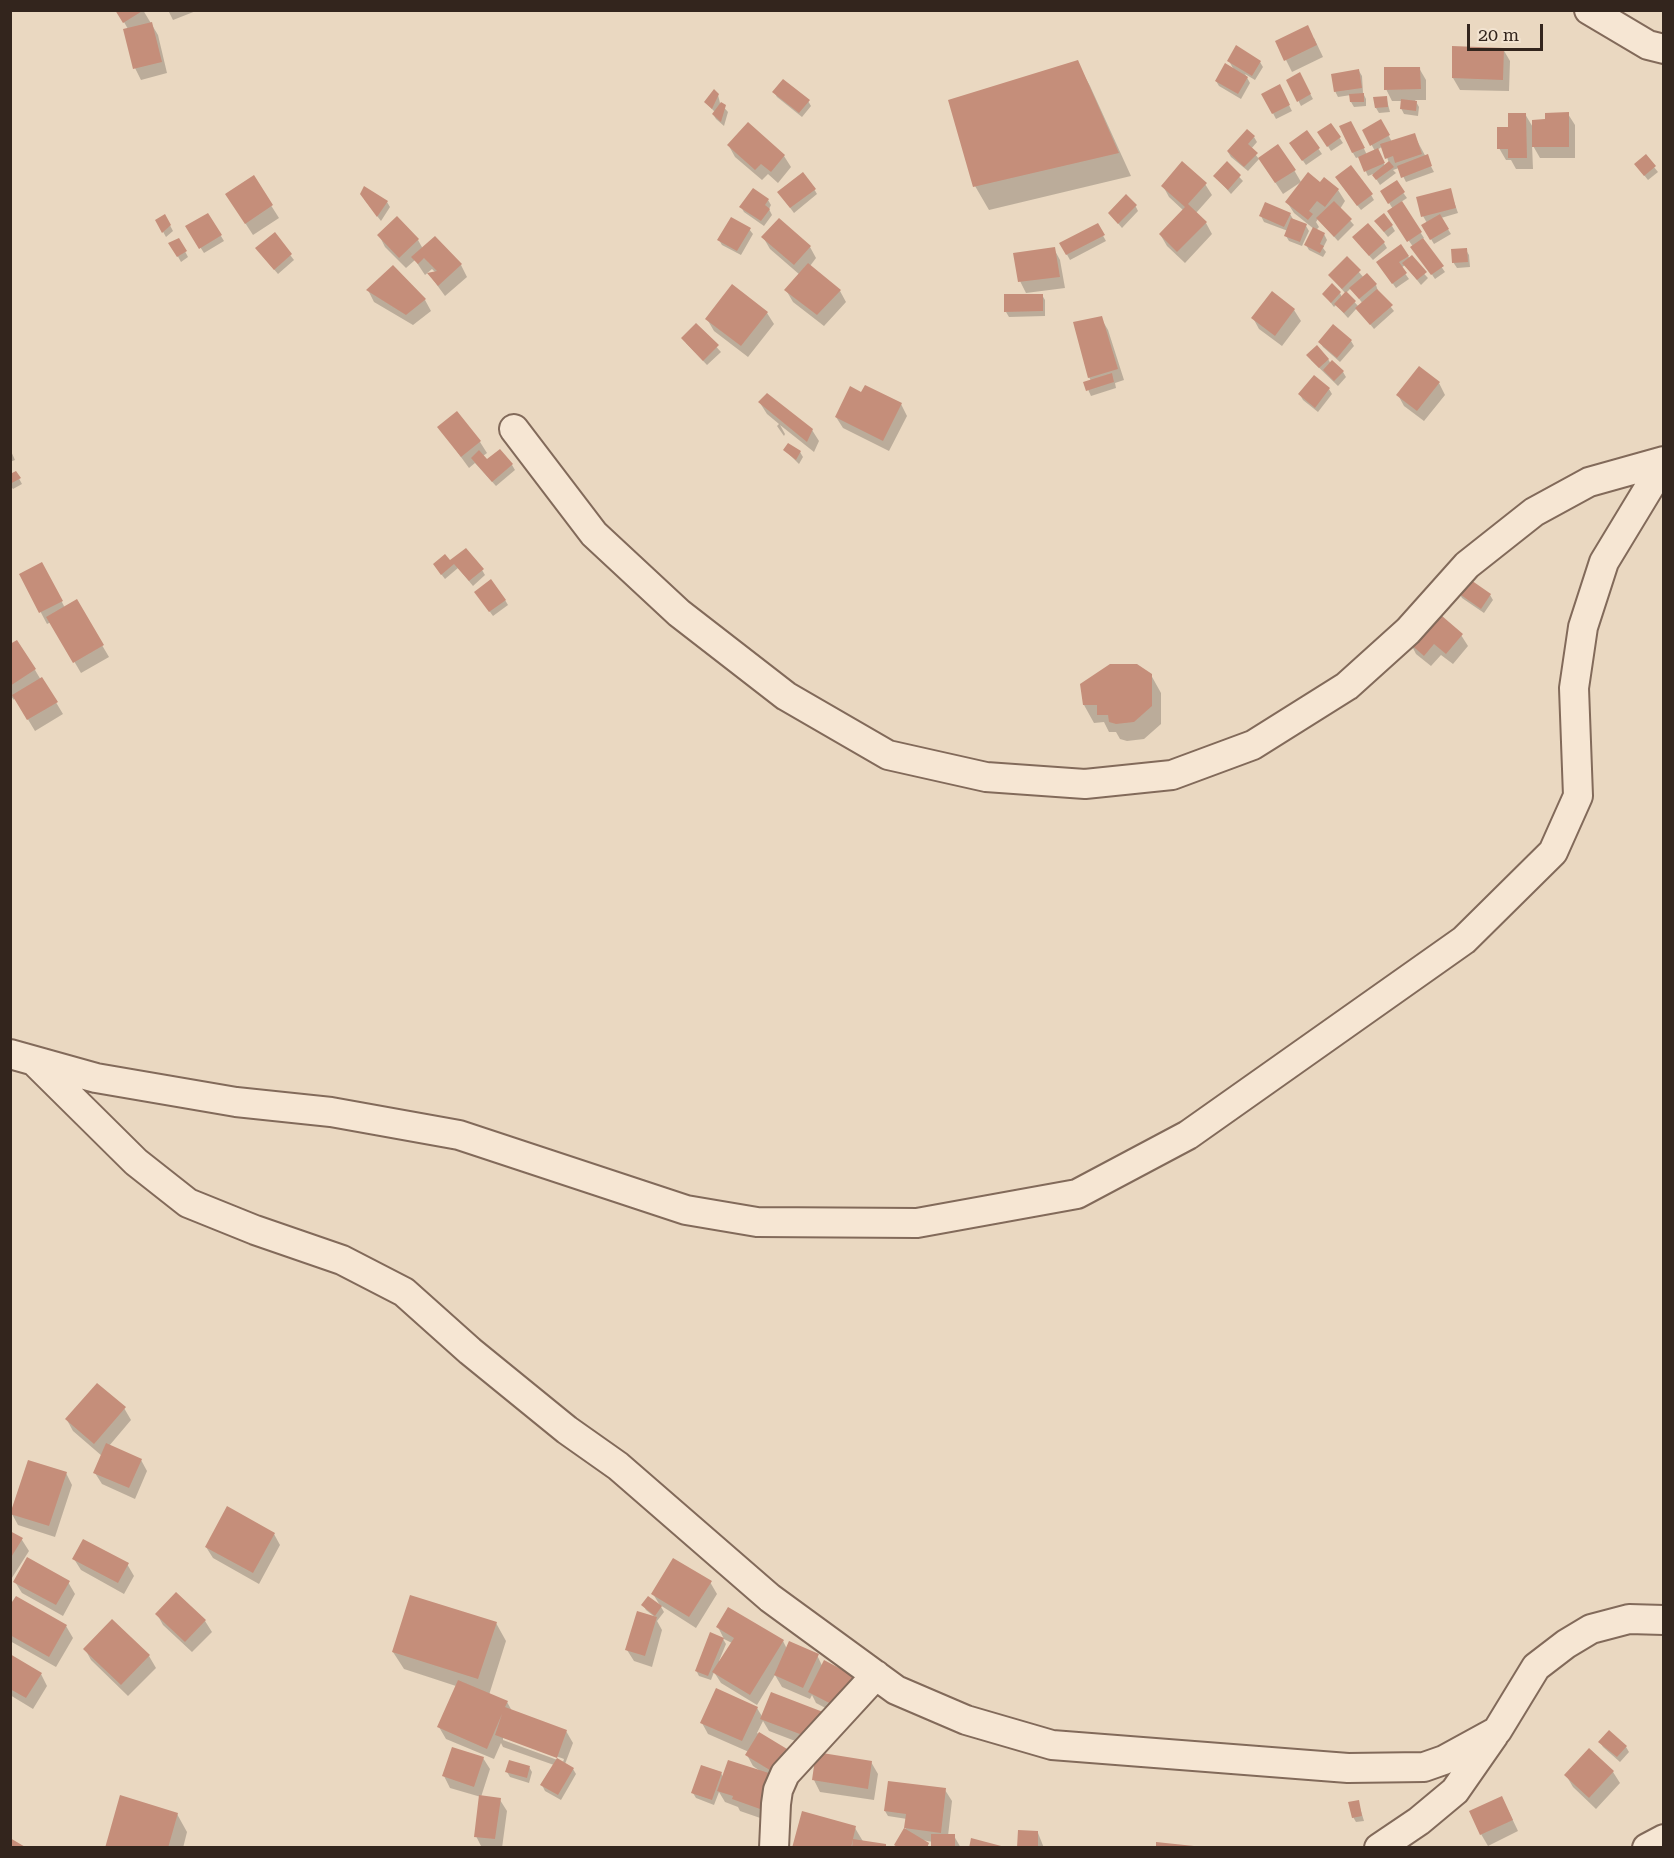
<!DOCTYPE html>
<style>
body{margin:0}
#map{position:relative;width:1674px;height:1858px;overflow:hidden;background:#ead8c1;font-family:"Roboto Serif",serif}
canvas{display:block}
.frame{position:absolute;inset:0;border:12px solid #33251d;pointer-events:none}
.scale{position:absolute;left:1467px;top:24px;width:76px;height:27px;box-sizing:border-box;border:3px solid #33251d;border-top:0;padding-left:8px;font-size:18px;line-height:21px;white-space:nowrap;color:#33251d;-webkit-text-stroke:4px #f2e3d0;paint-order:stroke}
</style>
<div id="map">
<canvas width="1674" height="1858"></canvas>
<div class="frame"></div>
<div class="scale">20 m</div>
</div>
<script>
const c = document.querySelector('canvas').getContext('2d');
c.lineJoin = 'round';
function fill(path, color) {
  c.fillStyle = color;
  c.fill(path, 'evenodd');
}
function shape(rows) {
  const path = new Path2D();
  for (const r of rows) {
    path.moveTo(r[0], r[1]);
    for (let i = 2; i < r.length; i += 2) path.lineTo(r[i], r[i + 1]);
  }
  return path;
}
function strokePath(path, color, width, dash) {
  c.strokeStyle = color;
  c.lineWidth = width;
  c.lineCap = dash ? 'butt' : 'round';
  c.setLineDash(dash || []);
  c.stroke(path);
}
fill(shape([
 [117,10,143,10,158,35,167,73,141,80,135,68,128,29],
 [168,10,196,10,196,11,173,20],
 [1314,38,1323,57,1292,72,1277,42],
 [1503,49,1510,61,1509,91,1460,90,1453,78],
 [1229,61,1260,62,1263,67,1255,80,1245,74,1250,83,1241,99,1219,86,1216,81,1234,70],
 [1077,62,1090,86,1131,176,989,210,975,186],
 [1419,68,1426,80,1426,100,1415,100,1419,107,1418,116,1404,114,1401,108,1402,101,1392,101,1386,89],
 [1359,71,1362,76,1363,93,1366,99,1366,106,1354,107,1351,102,1351,95,1338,97,1335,91],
 [1299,74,1313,99,1301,106,1288,80],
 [1279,86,1292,111,1276,119,1263,94],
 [774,92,808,101,811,106,802,117,777,97],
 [718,95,720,103,728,112,724,126,716,119,713,114,715,112,706,103],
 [1386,97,1390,112,1379,113,1376,108],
 [1525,114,1534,129,1546,121,1568,114,1575,125,1575,158,1540,158,1532,144,1533,169,1516,169,1511,160,1506,160,1499,148,1509,128],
 [1381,121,1392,142,1414,135,1434,172,1406,182,1399,168,1393,170,1396,173,1380,185,1373,174,1368,176,1359,157,1356,158,1353,153,1341,127,1354,128,1367,155,1375,151,1364,131],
 [1383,146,1389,163,1385,166,1377,150],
 [1331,125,1343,143,1331,151,1319,132],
 [1307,132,1322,154,1306,165,1294,148],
 [1254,137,1257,142,1251,149,1259,159,1248,171,1231,157,1228,152],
 [729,146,784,156,791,167,778,183,768,174,762,180,735,157],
 [1645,156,1658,172,1648,180,1639,169],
 [1227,164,1243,181,1231,194,1215,176],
 [1267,170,1294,170,1301,182,1283,194],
 [253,177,279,218,253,235,234,206],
 [1324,179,1338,190,1345,201,1340,209,1354,225,1338,241,1318,219,1316,222,1319,227,1316,230,1324,234,1327,240,1323,248,1326,252,1323,257,1309,250,1306,245,1314,229,1294,213,1287,202,1321,184],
 [1340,183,1371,195,1374,200,1361,210],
 [1396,183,1407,198,1401,202,1424,238,1422,239,1445,272,1435,279,1392,216,1393,209,1382,192],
 [1205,184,1212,195,1196,213,1206,223,1212,234,1185,263,1167,246,1160,234,1184,211,1169,197,1163,186],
 [814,189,817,194,794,213,782,197],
 [1450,190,1458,213,1441,218,1451,234,1434,244,1423,226,1427,223,1423,216],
 [364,199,387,202,390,207,381,221],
 [768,200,771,205,769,209,772,215,764,226,744,212,741,207],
 [1135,205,1138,211,1122,228,1110,214],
 [1290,214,1293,219,1306,226,1309,231,1302,246,1289,241,1286,236,1288,231,1264,222,1261,216],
 [208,215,224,241,204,253,187,227],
 [165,216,173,231,166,237,157,221],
 [1097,225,1106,241,1070,260,1061,244],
 [1379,226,1392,226,1395,231,1388,237],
 [749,229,753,234,741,255,722,245,719,240],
 [274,234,294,260,278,274,260,253],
 [379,235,418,240,423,249,435,238,461,265,467,277,445,296,429,274,436,273,432,269,425,275,415,260,406,268,385,247],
 [763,237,810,247,816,258,810,266,840,291,846,302,824,326,793,302,786,290,800,275,770,249],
 [179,240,188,257,181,262,171,244],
 [1357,242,1384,243,1387,248,1373,260],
 [1401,246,1410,259,1428,278,1421,285,1405,265,1401,268,1409,279,1396,288,1381,267],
 [1054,249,1060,260,1065,288,1026,293,1020,281],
 [1466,250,1469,255,1470,267,1457,268,1453,262],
 [1347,258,1364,278,1367,275,1376,285,1378,291,1394,311,1374,329,1357,308,1348,318,1336,305,1334,307,1324,294,1340,293,1342,297,1346,294,1329,275],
 [1351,288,1363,304,1359,307,1346,293],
 [368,290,425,300,431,311,413,325,374,302],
 [1042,295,1045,300,1045,316,1009,317,1006,312],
 [1294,310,1301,321,1282,346,1259,329,1253,318],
 [767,313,774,324,748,357,714,331,707,319],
 [1101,318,1108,330,1124,380,1115,383,1116,388,1091,396,1085,383,1091,381,1089,377],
 [696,325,721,352,707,365,686,343],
 [1351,341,1354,346,1340,362,1323,347,1320,342],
 [1328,359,1331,364,1343,372,1346,377,1338,386,1311,360],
 [1439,383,1445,395,1424,421,1404,406,1398,395],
 [1329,389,1332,394,1318,412,1303,400,1300,395],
 [862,394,901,404,907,416,889,451,843,428,836,417],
 [760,403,812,430,819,441,814,452,780,425,785,434,784,436,777,426,779,424,767,414],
 [457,413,480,442,487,453,483,456,487,462,512,465,515,470,496,486,475,463,469,468,439,427],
 [10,449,15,460,10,462],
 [785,450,800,452,803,457,799,464],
 [16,473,22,484,13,489,10,485,10,476],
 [450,562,482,570,485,575,473,586,458,568,445,579,438,570],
 [21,575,48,575,65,608,76,601,109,657,81,673,51,622,47,624],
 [1459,593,1490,595,1493,600,1484,613,1462,598],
 [479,597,505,600,508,605,493,616],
 [1461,635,1468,646,1453,664,1441,655,1431,666,1416,654,1410,642],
 [10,646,35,670,41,680,42,679,63,714,35,731,15,698,14,700,10,695],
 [1151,675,1161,693,1161,724,1144,739,1127,741,1120,739,1116,732,1109,732,1104,722,1094,723,1084,705],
 [124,1408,131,1420,109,1446,141,1460,147,1471,135,1499,102,1484,95,1473,102,1456,73,1431,67,1420],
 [66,1473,72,1485,55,1537,18,1525,12,1514],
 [10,1532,22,1540,29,1551,10,1581],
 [274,1534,280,1545,259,1584,213,1558,206,1547],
 [74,1559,127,1564,134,1576,124,1594,81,1570],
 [15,1582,68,1582,75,1594,63,1616,22,1593],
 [710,1582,717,1594,696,1628,660,1605,664,1612,657,1621,662,1630,652,1667,634,1661,627,1650,656,1618,646,1610,643,1605,661,1607,653,1594],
 [10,1608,66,1626,73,1638,56,1667,10,1641],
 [157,1614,205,1621,212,1632,192,1652,163,1625],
 [112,1621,149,1656,156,1668,128,1696,91,1660,85,1649],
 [496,1623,506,1641,489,1695,507,1702,512,1711,566,1731,573,1743,565,1764,573,1769,576,1774,561,1800,545,1791,542,1785,554,1765,503,1747,501,1743,494,1759,446,1739,439,1727,456,1686,404,1669,393,1652],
 [503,1737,564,1759,563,1762,503,1740],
 [718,1627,783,1641,787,1649,817,1655,848,1720,816,1703,812,1695,810,1699,782,1687,775,1675,757,1705,721,1683,714,1672,711,1680,699,1676,696,1670,723,1639,726,1644,719,1661,720,1662,732,1643,724,1639],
 [10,1656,41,1674,47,1686,33,1709,10,1695],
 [771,1694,819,1750,769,1731,763,1721,757,1733,791,1753,766,1820,740,1811,738,1807,725,1802,719,1792,714,1805,696,1798,693,1793,721,1773,723,1777,760,1771,753,1766,747,1755,749,1752,708,1734,702,1723,757,1708,763,1718],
 [1600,1742,1626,1747,1629,1752,1620,1762,1603,1747],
 [483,1758,490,1769,481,1797,500,1800,507,1811,502,1848,482,1848,476,1836,481,1797,450,1788,444,1776],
 [871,1762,878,1774,874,1800,820,1792,814,1780],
 [529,1767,532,1772,529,1783,510,1777,507,1772],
 [1613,1772,1620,1783,1596,1809,1573,1787,1566,1775],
 [945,1790,952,1801,948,1836,954,1836,961,1848,933,1848,933,1842,922,1840,930,1848,897,1848,896,1845,906,1828,907,1819,888,1816,885,1811],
 [1358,1801,1364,1821,1356,1822,1353,1817],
 [1508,1810,1518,1831,1488,1846,1481,1834],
 [177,1814,187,1832,183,1848,106,1848],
 [855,1828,864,1843,886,1848,794,1848],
 [1038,1833,1044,1848,1019,1848]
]), '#0003');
fill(shape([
 [115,10,144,10,123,23],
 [152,22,162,62,133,69,123,29],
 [1308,25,1317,45,1284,61,1275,41],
 [1236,45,1261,61,1252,76,1227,61],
 [1452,46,1504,48,1503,80,1452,78],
 [1078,60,1119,153,973,187,948,100],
 [1225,63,1248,77,1238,94,1215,81],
 [1384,67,1420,67,1421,89,1384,90],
 [1359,69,1362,88,1334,92,1331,74],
 [1300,72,1311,94,1297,102,1286,80],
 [783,79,810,100,799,113,772,92],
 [1280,84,1290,105,1272,114,1261,94],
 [714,89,719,94,712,109,704,102],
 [1364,93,1364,102,1350,102,1349,94],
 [1387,96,1388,107,1375,108,1373,97],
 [1401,99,1417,101,1416,111,1400,109],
 [721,102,726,105,721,122,712,114],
 [1569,112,1569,147,1532,147,1532,120,1545,119,1545,113],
 [1508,113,1526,113,1527,158,1508,158,1508,149,1497,149,1497,127,1508,127],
 [1381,119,1390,135,1370,146,1362,130],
 [1351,121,1365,148,1352,153,1339,126],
 [748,122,785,155,771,172,761,164,755,170,727,145],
 [1331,123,1341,137,1327,147,1317,132],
 [1247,129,1255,136,1248,144,1258,153,1244,167,1227,151],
 [1307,130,1320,148,1302,161,1289,143],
 [1415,133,1422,154,1395,163,1393,156,1385,159,1380,144],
 [1278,144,1296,170,1275,183,1258,158],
 [1378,148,1385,163,1364,172,1358,157],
 [1428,154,1432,166,1401,178,1397,166],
 [1646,154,1656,166,1644,176,1634,164],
 [1182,161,1207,183,1188,204,1207,222,1177,252,1159,234,1185,207,1161,186],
 [1227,161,1241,175,1228,190,1213,176],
 [1389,161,1394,167,1376,180,1372,175],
 [1351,165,1373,194,1357,206,1335,177],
 [803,172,816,189,790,208,777,192],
 [1308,172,1320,182,1324,177,1339,189,1325,207,1317,201,1309,211,1313,214,1308,220,1285,202],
 [254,175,273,205,245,224,225,194],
 [1397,180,1405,192,1388,204,1380,191],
 [364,186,388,201,377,217,360,194],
 [753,188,769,199,765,205,770,209,761,221,739,207],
 [1451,188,1456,208,1421,217,1416,197],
 [1126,194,1137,205,1118,224,1108,213],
 [1334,201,1352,219,1334,237,1316,218],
 [1402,201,1422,232,1407,242,1387,211],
 [1265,202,1291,213,1284,227,1259,216],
 [208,213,222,235,199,249,185,226],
 [1384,213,1393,225,1384,232,1374,221],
 [165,214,171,225,162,233,155,220],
 [1440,214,1449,229,1430,240,1421,225],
 [397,216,419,239,399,258,377,235],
 [731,217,751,228,737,251,717,240],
 [779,218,811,246,794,265,761,237],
 [1291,218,1307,224,1300,242,1284,236],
 [1098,223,1105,235,1066,255,1059,243],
 [1368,223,1385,242,1369,256,1352,237],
 [1313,227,1325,233,1320,244,1324,246,1320,253,1304,245],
 [275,232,292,254,274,270,255,248],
 [435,236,462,264,438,286,427,273,437,271,424,258,418,264,411,257],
 [179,238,187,251,177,257,168,243],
 [1423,238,1444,266,1431,275,1410,247],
 [1401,244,1409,256,1399,262,1407,273,1392,284,1376,262],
 [1055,247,1060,277,1018,282,1013,253],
 [1467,248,1468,262,1452,263,1451,249],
 [1412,255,1427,272,1417,280,1402,263],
 [1347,256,1361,270,1342,289,1328,275],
 [808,263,841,290,817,315,784,290],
 [393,265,426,299,406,315,366,290],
 [1367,273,1377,284,1359,299,1349,288],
 [1332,283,1341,292,1331,303,1322,294],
 [732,284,768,312,741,346,705,319],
 [1377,289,1393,305,1370,325,1355,308],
 [1272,291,1295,309,1275,336,1251,318],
 [1346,291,1356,301,1344,313,1334,304],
 [1004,294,1043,294,1043,311,1004,312],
 [1102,316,1118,369,1088,378,1073,322],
 [696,323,719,345,703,361,681,338],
 [1333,324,1352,340,1337,358,1318,342],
 [1317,345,1329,359,1319,368,1306,355],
 [1332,360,1344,371,1334,381,1323,370],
 [1419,366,1440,382,1417,411,1396,395],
 [1112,373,1114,382,1086,391,1083,382],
 [1314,375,1330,388,1315,408,1298,394],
 [865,385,902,403,883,441,835,417,850,386,861,392],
 [767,393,813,429,807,442,758,402],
 [457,411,481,441,461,457,437,427],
 [788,443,801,451,796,460,783,450],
 [500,449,513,464,492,482,471,458,479,450,487,459],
 [16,471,21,478,10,484,10,474],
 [466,548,484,569,469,581,454,564,441,575,433,564,445,554,450,560],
 [42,562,63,601,39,613,19,574],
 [1468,578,1491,594,1481,609,1458,593],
 [491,579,506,600,489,612,474,592],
 [77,599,104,645,73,663,46,617],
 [1435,610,1463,634,1446,654,1434,644,1424,656,1408,642],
 [17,640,36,669,10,686,10,644],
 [1110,664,1137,664,1152,674,1152,706,1134,722,1116,724,1109,722,1108,715,1097,715,1097,705,1083,705,1080,684],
 [42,677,58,702,27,720,12,695],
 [97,1383,126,1407,94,1444,65,1419],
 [106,1443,142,1459,129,1488,93,1473],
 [28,1460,67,1472,49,1526,10,1514],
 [227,1506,275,1533,253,1573,205,1547],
 [10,1531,23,1538,10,1559],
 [83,1539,129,1563,118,1583,72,1559],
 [27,1557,70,1581,56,1605,13,1582],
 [673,1558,712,1581,689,1617,651,1594],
 [176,1592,206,1620,185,1642,155,1614],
 [410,1595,497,1622,478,1679,392,1652],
 [16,1596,67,1625,49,1657,10,1635,10,1605],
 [648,1596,662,1606,655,1616,641,1605],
 [728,1607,784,1640,750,1695,712,1672,734,1638,716,1627],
 [637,1611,657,1617,645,1656,625,1650],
 [112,1619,150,1655,121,1685,83,1649],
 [710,1632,724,1638,708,1676,695,1671],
 [789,1641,819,1654,803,1688,774,1675],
 [10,1654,42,1673,26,1698,10,1689],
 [824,1660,858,1678,841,1709,808,1692],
 [458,1680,508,1701,505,1707,567,1730,557,1758,495,1735,502,1714,487,1749,437,1727],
 [716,1688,758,1707,742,1741,700,1723],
 [771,1692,823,1712,813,1739,760,1719],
 [1609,1730,1627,1746,1617,1757,1598,1742],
 [759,1732,792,1752,778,1775,745,1755],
 [452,1747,484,1757,474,1787,442,1776],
 [1589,1748,1614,1771,1589,1798,1564,1775],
 [816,1752,872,1761,868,1789,812,1780],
 [557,1758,574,1768,558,1795,540,1785],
 [509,1760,530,1766,527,1778,505,1772],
 [728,1760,772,1774,760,1809,732,1799,733,1796,717,1791],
 [701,1765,722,1772,712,1800,691,1793],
 [888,1781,946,1788,941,1833,904,1828,906,1814,884,1811],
 [120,1795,178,1813,168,1848,105,1848],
 [479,1795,501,1798,495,1839,474,1837],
 [1502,1796,1513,1820,1480,1835,1469,1811],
 [1359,1800,1362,1816,1352,1818,1348,1802],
 [802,1811,856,1826,853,1839,886,1844,886,1848,852,1848,853,1839,851,1848,792,1848],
 [904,1828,929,1843,927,1848,899,1848,894,1845],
 [1018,1830,1038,1831,1038,1848,1017,1848],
 [931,1834,955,1834,955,1848,931,1848],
 [10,1838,27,1848,10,1848],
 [971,1838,1005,1847,1005,1848,969,1848],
 [1156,1842,1194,1846,1194,1848,1156,1848]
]), '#c58e7a');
const minor = shape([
 [1589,10,1648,45,1664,49],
 [514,429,594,534,679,613,786,696,888,755,986,777,1085,784,1172,775,1253,745,1347,686,1408,631,1467,565,1534,512,1589,482,1664,461],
 [10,1054,96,1078,236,1102,331,1112,459,1135,686,1210,757,1222,917,1223,1077,1194,1188,1135,1464,940,1553,852,1578,796,1574,688,1583,627,1604,562,1664,463],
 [36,1063,136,1162,188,1203,255,1230,342,1260,404,1292,470,1351,567,1430,618,1466,770,1598,896,1690,966,1720,1052,1745,1348,1768,1424,1767,1444,1760,1497,1731,1536,1667,1566,1644,1591,1629,1629,1619,1664,1620],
 [774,1848,776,1804,778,1790,785,1774,876,1675],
 [1379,1848,1419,1821,1455,1791,1494,1735],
 [1647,1848,1664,1839]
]);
strokePath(minor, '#826a5a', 32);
strokePath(minor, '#f6e6d3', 28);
</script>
